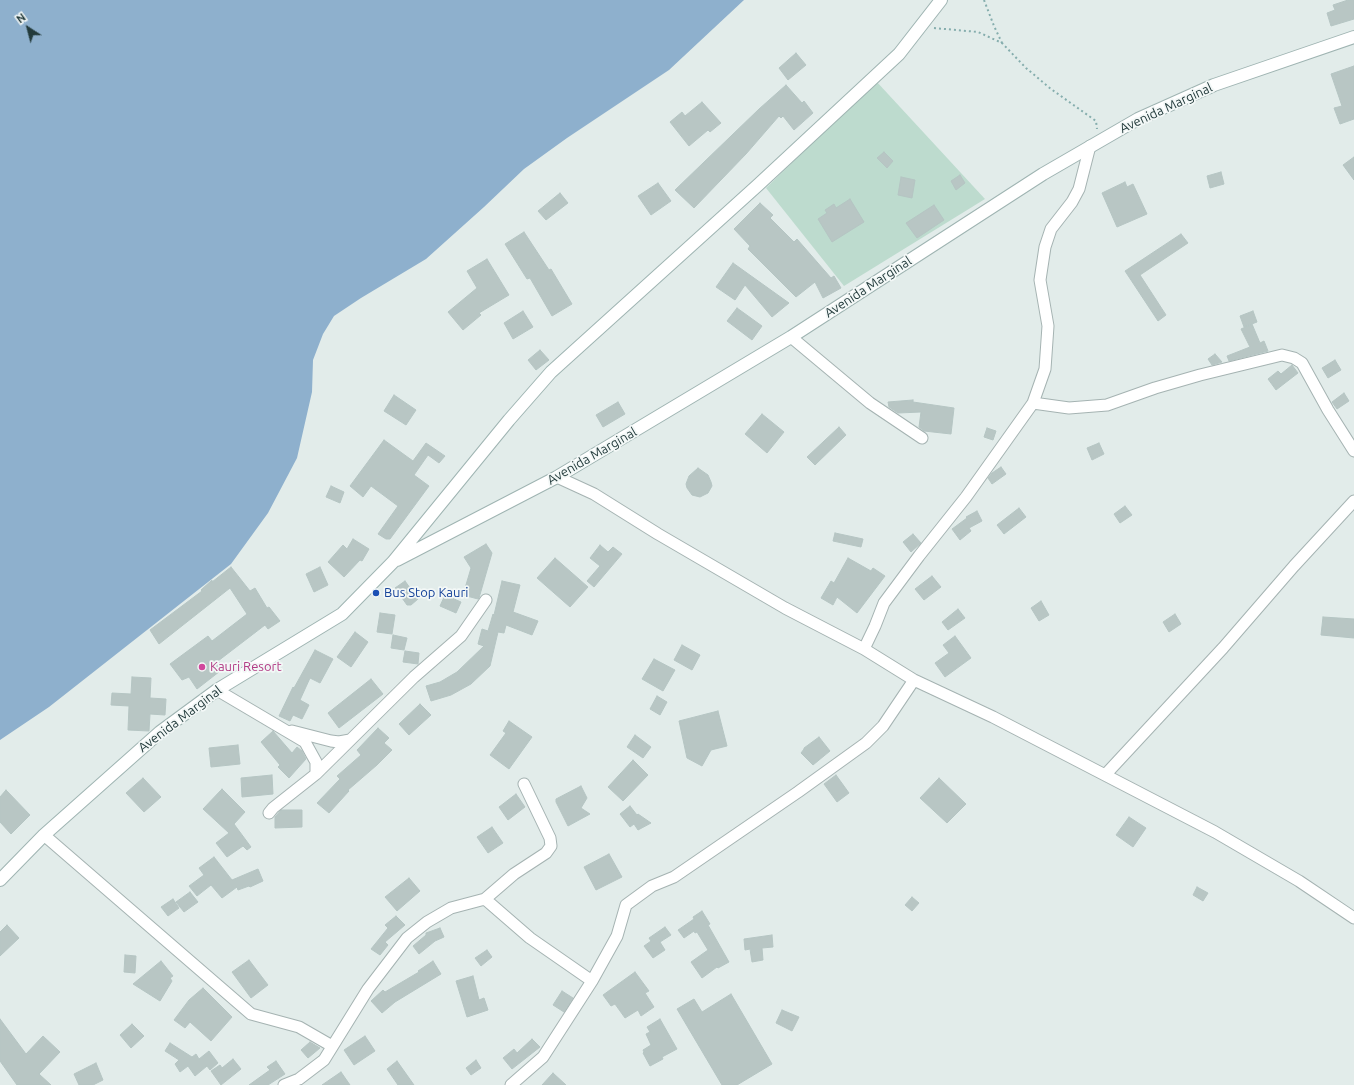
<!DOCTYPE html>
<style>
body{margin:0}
#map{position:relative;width:1354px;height:1085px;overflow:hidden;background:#e2ecea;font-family:Ubuntu,sans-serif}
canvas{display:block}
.north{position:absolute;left:8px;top:8px;width:40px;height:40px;-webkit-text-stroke:3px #f3f8f7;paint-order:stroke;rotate:324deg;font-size:11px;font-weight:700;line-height:16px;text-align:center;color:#233b3c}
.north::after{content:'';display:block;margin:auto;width:14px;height:18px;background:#233b3c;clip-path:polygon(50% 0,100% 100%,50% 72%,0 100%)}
</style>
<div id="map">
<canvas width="1354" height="1085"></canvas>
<div class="north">N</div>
</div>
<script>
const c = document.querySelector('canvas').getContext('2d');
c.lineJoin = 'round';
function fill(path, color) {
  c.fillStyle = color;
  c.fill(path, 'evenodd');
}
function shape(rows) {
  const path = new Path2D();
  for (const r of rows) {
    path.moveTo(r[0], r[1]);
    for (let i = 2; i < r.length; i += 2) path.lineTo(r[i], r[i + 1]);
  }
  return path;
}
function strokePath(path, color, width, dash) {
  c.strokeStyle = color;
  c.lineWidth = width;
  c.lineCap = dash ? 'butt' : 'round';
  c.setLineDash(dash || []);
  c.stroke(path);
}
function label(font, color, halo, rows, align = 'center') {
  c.font = font + ' Ubuntu,sans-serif';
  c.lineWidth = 3.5;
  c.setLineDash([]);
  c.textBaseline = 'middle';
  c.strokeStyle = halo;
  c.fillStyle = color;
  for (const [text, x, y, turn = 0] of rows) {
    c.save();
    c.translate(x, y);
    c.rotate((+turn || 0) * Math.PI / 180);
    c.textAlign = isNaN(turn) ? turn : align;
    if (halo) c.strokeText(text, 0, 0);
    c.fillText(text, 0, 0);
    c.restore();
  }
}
fill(shape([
 [876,81,985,199,844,286,766,188]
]), '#bddbce');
fill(shape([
 [0,0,744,0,669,70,567,138,524,169,484,207,426,259,361,298,334,316,323,334,313,360,312,392,297,458,268,513,231,564,49,707,0,740]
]), '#8eb0cd');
const building = shape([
 [1348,0,1354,0,1354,19,1331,26,1327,13,1335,10,1333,5,1348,0],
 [796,53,806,65,788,80,779,68,796,53],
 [1354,66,1354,119,1340,124,1334,108,1342,106,1331,74,1354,66],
 [786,85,802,103,804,101,813,113,794,130,783,116,781,118,779,116,746,154,694,208,675,190,759,109,786,85],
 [702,102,721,123,710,132,708,130,689,146,670,122,682,112,685,116,702,102],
 [884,152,893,161,887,168,877,158,884,152],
 [1354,157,1354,180,1343,165,1354,157],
 [1221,172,1224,184,1210,188,1207,176,1221,172],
 [960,175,965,183,956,190,951,181,960,175],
 [901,177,915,180,912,198,898,195,901,177],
 [1125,182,1127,187,1133,184,1147,214,1117,227,1102,193,1125,182],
 [658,183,671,201,651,215,638,196,658,183],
 [560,193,568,203,546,220,538,211,560,193],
 [850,199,864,222,832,242,818,219,827,213,825,210,834,204,836,208,850,199],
 [760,203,773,215,770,218,794,242,797,239,831,278,834,276,841,288,823,298,815,282,796,297,748,249,750,246,734,229,760,203],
 [934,205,944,220,917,238,906,223,934,205],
 [524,232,549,270,551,269,572,304,552,316,530,278,527,279,505,244,524,232],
 [1181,234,1188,243,1140,275,1166,315,1158,321,1125,271,1181,234],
 [487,259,509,295,479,313,481,315,463,330,448,312,477,288,467,271,487,259],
 [733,263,789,303,772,317,745,285,735,300,716,287,733,263],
 [737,308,762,326,752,340,727,321,737,308],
 [523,311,533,327,513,339,504,323,523,311],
 [1253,311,1257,322,1244,327,1240,316,1253,311],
 [1252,324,1260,343,1264,341,1268,351,1229,361,1227,356,1250,347,1241,329,1252,324],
 [540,350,549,360,536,370,528,360,540,350],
 [1215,354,1222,362,1212,365,1208,359,1215,354],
 [1335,360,1341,370,1328,378,1322,368,1335,360],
 [1292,365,1298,373,1276,390,1268,379,1278,371,1281,374,1292,365],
 [1344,393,1349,401,1337,409,1332,402,1344,393],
 [394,395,416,410,406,425,384,411,394,395],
 [913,400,913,402,954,408,951,434,924,431,919,427,921,412,898,413,889,407,888,402,913,400],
 [618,402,625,414,603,427,596,415,618,402],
 [762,414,784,432,767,453,745,434,762,414],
 [839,427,846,435,815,465,807,457,839,427],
 [987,428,996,431,993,440,984,437,987,428],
 [384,440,413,461,426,443,445,456,439,463,428,455,414,475,429,486,390,539,386,539,378,534,398,506,371,486,363,497,350,486,384,440],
 [1099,443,1104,454,1092,460,1087,448,1099,443],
 [1001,467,1006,474,992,484,988,478,992,473,1001,467],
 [698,468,708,475,711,482,712,486,708,493,700,497,692,495,687,488,686,484,689,476,698,468],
 [331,486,344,492,340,503,326,497,331,486],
 [1125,506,1132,515,1120,523,1114,514,1125,506],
 [1019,508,1026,517,1004,534,997,525,1019,508],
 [977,511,982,521,969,528,971,531,960,540,952,529,967,518,966,517,977,511],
 [835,533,863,539,861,547,833,541,835,533],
 [913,534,921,543,911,552,903,542,913,534],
 [353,539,369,549,362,561,360,560,344,577,328,562,343,545,347,549,353,539],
 [486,544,492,553,479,598,478,599,463,595,471,568,464,557,486,544],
 [600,545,608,552,613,547,622,554,594,587,587,581,600,566,590,558,600,545],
 [555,558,588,587,570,607,537,578,555,558],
 [848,558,871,571,873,568,885,576,857,613,837,597,833,605,821,598,831,581,834,583,848,558],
 [231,567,250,591,255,588,267,608,269,607,280,621,268,629,265,625,218,661,224,668,197,689,189,677,182,680,170,664,208,636,212,641,247,614,230,588,159,644,150,630,202,591,201,590,212,580,212,582,231,567],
 [320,567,328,585,314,592,306,574,320,567],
 [932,576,941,587,924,600,915,589,932,576],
 [405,581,418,599,411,605,407,605,395,588,405,581],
 [502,581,520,585,513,612,538,621,532,635,506,625,504,633,498,632,490,666,471,684,451,695,431,701,426,686,440,682,457,672,484,646,478,644,482,629,488,631,493,614,494,615,502,581],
 [445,595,461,602,456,613,440,606,445,595],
 [1041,601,1049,615,1039,621,1031,608,1041,601],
 [958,609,965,618,948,630,942,622,958,609],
 [380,613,395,615,392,634,377,632,380,613],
 [1175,614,1181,624,1169,632,1163,622,1175,614],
 [1323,617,1354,619,1354,638,1321,635,1323,617],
 [355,632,368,642,351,667,337,657,355,632],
 [393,635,407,638,404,650,391,648,393,635],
 [955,636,971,658,945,677,935,663,949,653,943,645,955,636],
 [682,645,700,655,692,670,674,660,682,645],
 [315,650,333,659,320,683,310,678,300,700,309,705,302,719,293,715,290,721,279,716,293,687,294,688,315,650],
 [405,651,419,653,418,664,403,662,405,651],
 [654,659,675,670,663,691,642,679,654,659],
 [132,677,151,678,150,698,166,699,165,715,150,714,149,731,128,730,129,706,111,705,112,693,131,694,132,677],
 [371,679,383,694,339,728,328,713,371,679],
 [657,696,667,702,660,715,650,709,657,696],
 [420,704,431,715,409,735,399,724,420,704],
 [718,711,727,746,711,750,702,766,687,758,679,721,718,711],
 [509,721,532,737,509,769,490,755,506,733,503,731,509,721],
 [378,728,389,738,384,743,392,750,377,765,348,790,349,791,329,813,317,803,340,779,337,776,361,755,357,750,378,728],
 [273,731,292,753,297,747,302,751,306,759,289,778,278,767,280,765,261,742,273,731],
 [635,735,651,747,643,758,627,747,635,735],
 [819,737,830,751,813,765,801,753,804,749,804,748,819,737],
 [238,745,240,764,211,767,209,748,238,745],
 [633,760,648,775,623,801,608,787,633,760],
 [272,775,273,794,242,797,241,778,272,775],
 [836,775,849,793,837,802,824,784,836,775],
 [143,778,161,797,144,812,126,793,143,778],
 [939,778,966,804,947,823,920,798,939,778],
 [581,786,587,798,581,808,590,814,568,826,556,802,556,799,581,786],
 [222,789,245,812,234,824,251,847,247,850,243,846,227,857,216,843,229,833,203,809,222,789],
 [6,790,30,815,11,834,0,822,0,797,6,790],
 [516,794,525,807,508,820,499,807,516,794],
 [630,806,637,815,638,814,651,823,638,830,634,824,630,827,620,814,630,806],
 [281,810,302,810,302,827,275,828,275,817,281,810],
 [1129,817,1146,828,1133,847,1116,835,1129,817],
 [492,827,503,843,488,853,477,837,492,827],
 [609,854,622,877,596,890,584,867,609,854],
 [214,857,232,880,258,869,263,881,250,887,249,886,238,890,237,887,222,898,211,885,197,896,189,886,204,875,199,868,214,857],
 [409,878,420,891,397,911,385,897,409,878],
 [1197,887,1208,893,1203,901,1193,895,1197,887],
 [190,892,198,902,184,912,176,902,190,892],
 [912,897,919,903,912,911,905,905,912,897],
 [173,899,179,908,168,916,161,907,173,899],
 [702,911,710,924,708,925,729,962,718,968,717,967,702,978,691,962,708,950,697,932,695,933,694,931,684,938,678,930,694,919,693,917,702,911],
 [396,916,405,925,385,942,388,945,380,955,371,949,388,928,385,925,396,916],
 [7,925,19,938,0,956,0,932,7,925],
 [665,927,671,935,660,942,665,950,653,958,644,946,651,941,649,938,665,927],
 [440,928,444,937,435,941,419,954,413,946,426,935,426,933,440,928],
 [772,935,773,947,762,948,763,960,752,962,750,949,745,950,744,939,772,935],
 [487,950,492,957,481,966,475,958,487,950],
 [125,955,136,956,135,973,124,972,125,955],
 [249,960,268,985,251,998,232,972,249,960],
 [161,961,173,976,170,978,172,981,160,1001,133,984,161,961],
 [433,961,441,974,395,1002,382,1013,371,1001,383,990,385,992,419,972,418,971,433,961],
 [635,972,649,991,645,993,654,1007,641,1016,638,1010,625,1018,615,1004,611,1006,603,995,635,972],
 [473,976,479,1000,484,998,488,1010,467,1017,456,981,473,976],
 [203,988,232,1017,211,1041,190,1022,185,1028,174,1020,189,1000,203,988],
 [562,991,573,998,564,1012,553,1005,562,991],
 [731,994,772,1064,737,1085,722,1085,677,1009,694,999,702,1012,731,994],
 [782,1010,799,1017,792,1031,776,1023,782,1010],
 [0,1019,26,1054,43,1036,60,1052,39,1074,51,1085,17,1085,0,1061,0,1019],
 [660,1019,677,1049,662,1057,663,1059,650,1066,643,1053,644,1052,643,1050,651,1045,646,1034,650,1032,647,1027,660,1019],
 [132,1024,144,1036,131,1048,120,1035,132,1024],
 [365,1036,375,1051,354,1065,344,1050,365,1036],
 [532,1039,540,1047,512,1069,503,1058,514,1049,517,1053,532,1039],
 [310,1042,320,1048,308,1058,301,1050,310,1042],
 [170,1043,192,1057,196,1054,199,1059,209,1051,218,1063,210,1070,207,1066,195,1076,188,1066,180,1072,175,1064,179,1060,165,1051,170,1043],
 [233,1059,241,1069,221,1085,211,1071,220,1065,222,1068,233,1059],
 [476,1060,481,1068,471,1075,466,1068,476,1060],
 [276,1061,285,1074,268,1085,249,1085,270,1070,267,1067,276,1061],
 [397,1061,414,1085,398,1085,387,1069,397,1061],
 [96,1063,103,1080,93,1085,79,1085,74,1074,96,1063],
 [341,1072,350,1085,322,1085,341,1072],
 [553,1073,566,1085,542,1085,553,1073]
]);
fill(building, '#b8c6c4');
strokePath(building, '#b5c5c3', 1);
const street = shape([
 [791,337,870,403,922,438],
 [1033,403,1069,408,1107,405,1155,388,1200,375,1282,355,1294,358,1302,363,1328,410,1354,451],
 [557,477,594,494,658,534,785,608,864,649,914,680,993,717,1215,832,1299,881,1354,918],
 [864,649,875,626,884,603,919,556,966,497,1033,403,1045,369,1048,326,1040,280,1045,247,1051,229,1072,202,1079,189,1090,146],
 [217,690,305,742,316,762,316,774,273,808,269,813],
 [292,731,331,741,339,742,350,740],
 [316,774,414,677,461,636,486,600],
 [1106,774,1223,648,1294,566,1354,501],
 [44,835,251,1014,299,1027,332,1046],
 [485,899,514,874,546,853,551,846,550,838,524,784],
 [284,1085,299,1079,324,1060,368,989,407,938,427,922,451,908,485,899,530,938,592,981],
 [511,1085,543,1057,592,981,617,936,626,905,652,886,674,877,798,792,866,743,883,726,914,680]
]);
const secondary = shape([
 [397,560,557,477,791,337,1043,174,1138,119,1214,85,1354,37],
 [0,880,44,835,160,732,217,690,342,614,393,562,509,420,551,372,758,185,899,54,941,0]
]);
strokePath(street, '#a5b3b2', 13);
strokePath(secondary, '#9fb4b2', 14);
strokePath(shape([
 [984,0,994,26,1002,43],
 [934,28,978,32,1002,43,1026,68,1051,89,1096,121,1097,129]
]), '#85adad', 2, [2, 3]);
strokePath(street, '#fff', 11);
strokePath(secondary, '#fff', 12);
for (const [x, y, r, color] of [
 [376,593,4,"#1a4fb4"],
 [202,667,4,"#d1479c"]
]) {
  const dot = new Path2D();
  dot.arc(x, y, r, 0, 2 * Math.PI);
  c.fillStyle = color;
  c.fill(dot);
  strokePath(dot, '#f3f8f7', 1.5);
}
label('13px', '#233b3c', '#f3f8f7', [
 ["Avenida Marginal",1166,108,-25],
 ["Avenida Marginal",868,287,-33],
 ["Avenida Marginal",592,456,-30],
 ["Avenida Marginal",180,719,-37]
]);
label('13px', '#164399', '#f3f8f7', [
 ["Bus Stop Kauri",384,593]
], 'left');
label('13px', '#b23c85', '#f3f8f7', [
 ["Kauri Resort",210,667]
], 'left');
</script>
